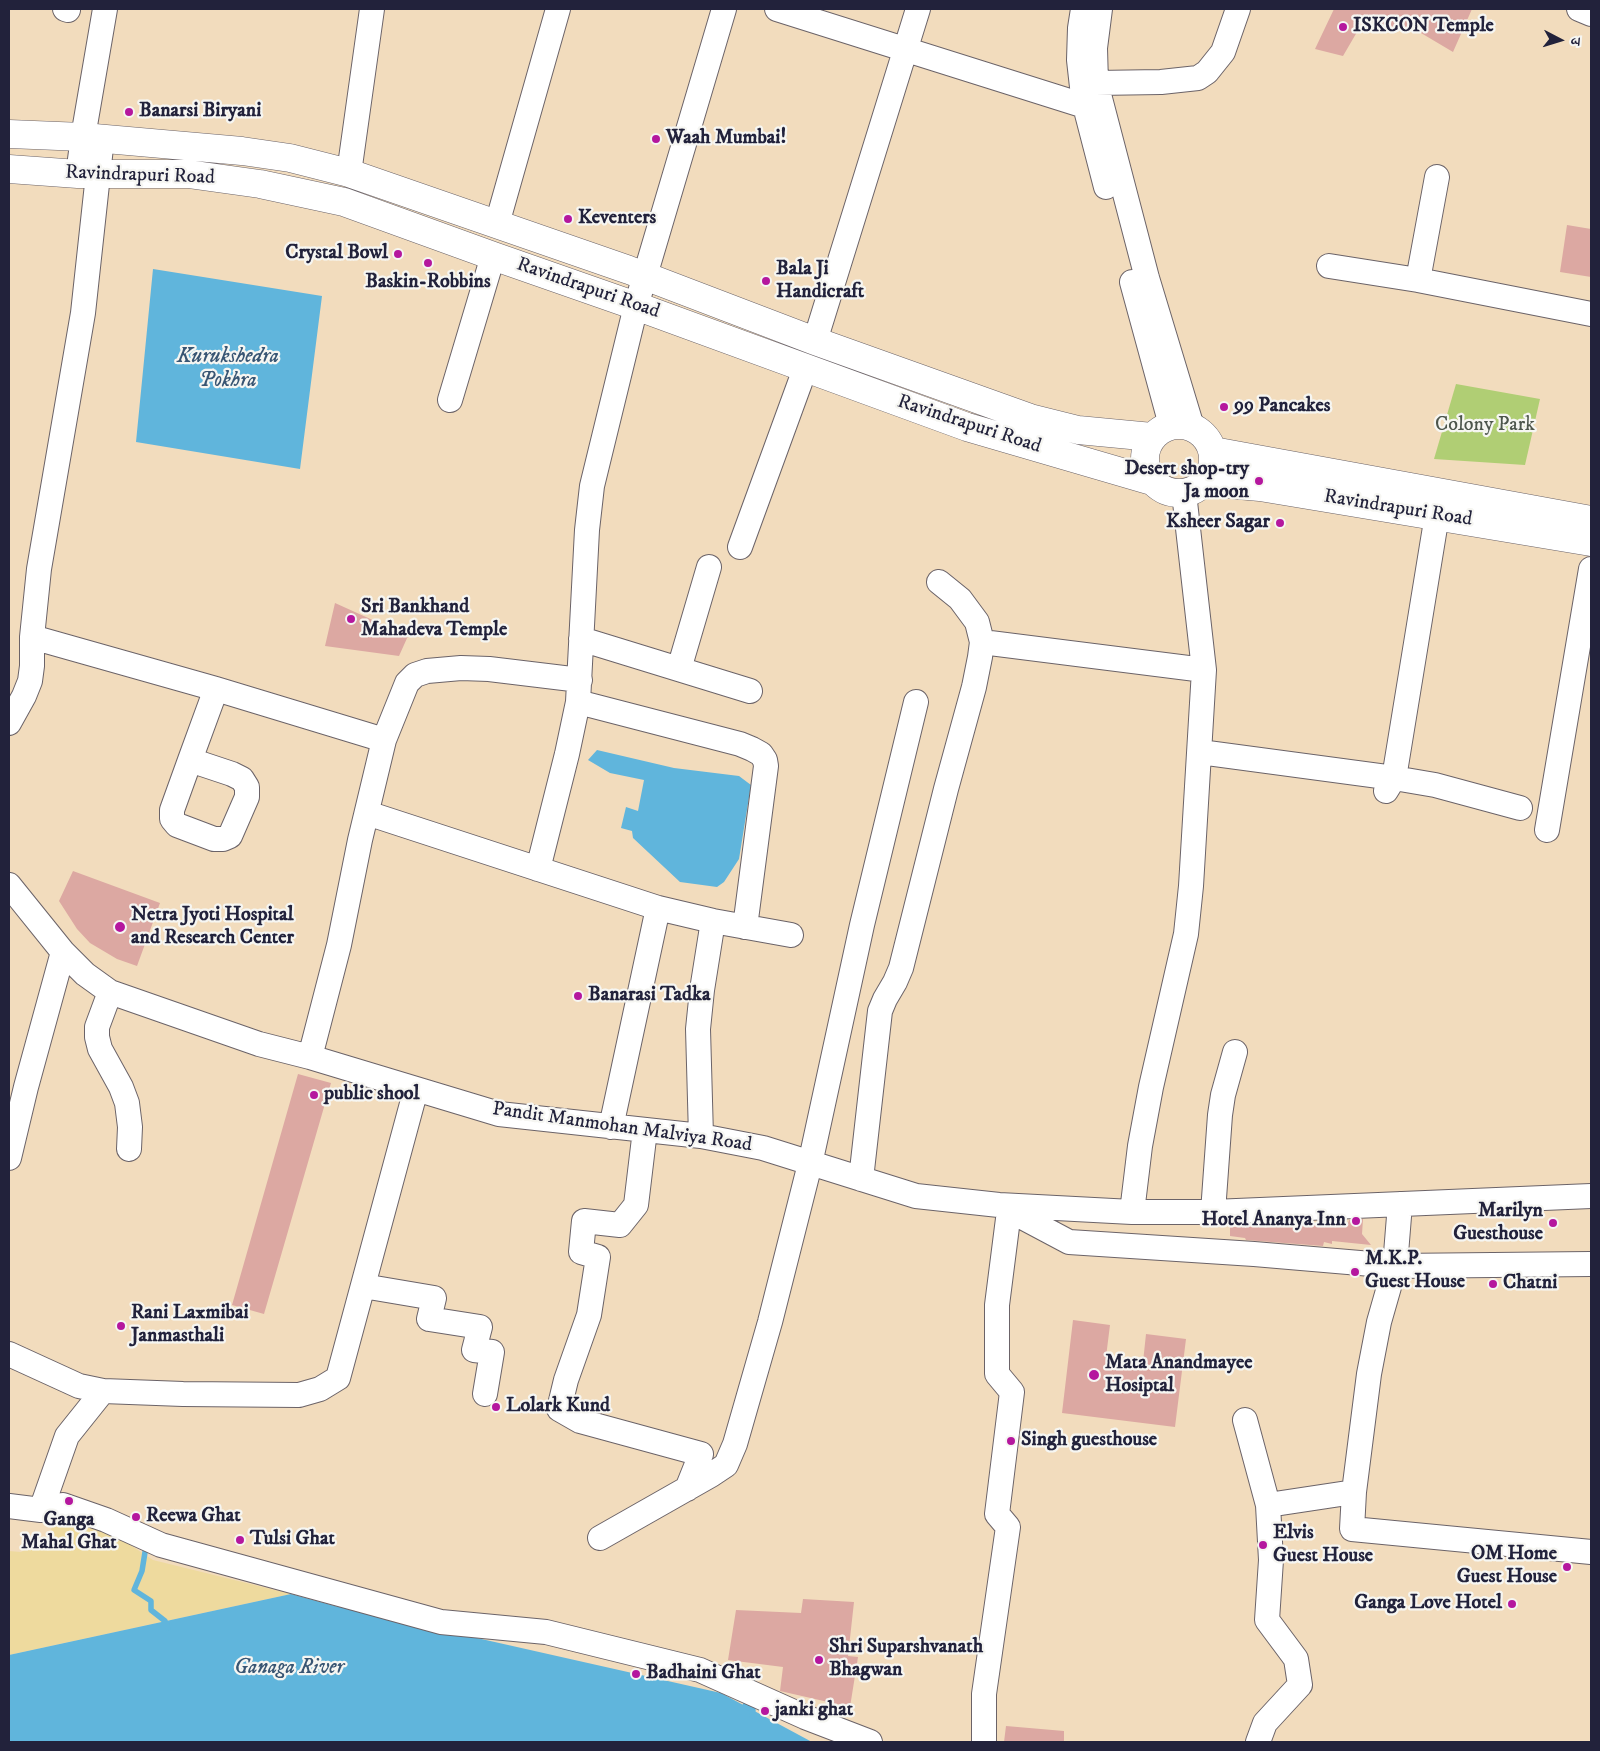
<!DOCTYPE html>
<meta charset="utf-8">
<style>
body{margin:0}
#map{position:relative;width:1600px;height:1751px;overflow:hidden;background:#f2dcbd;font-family:"IM FELL DW Pica","Noto Serif Devanagari",serif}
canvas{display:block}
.frame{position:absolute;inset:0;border:10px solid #22223b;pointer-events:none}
.north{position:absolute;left:1535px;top:15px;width:50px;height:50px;-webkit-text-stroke:4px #f6f6f2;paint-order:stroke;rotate:95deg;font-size:14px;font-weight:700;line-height:20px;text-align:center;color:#22223b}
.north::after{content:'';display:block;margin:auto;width:18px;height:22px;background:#22223b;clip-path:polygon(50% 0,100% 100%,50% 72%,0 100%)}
</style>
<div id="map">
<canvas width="1600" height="1751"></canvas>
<div class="frame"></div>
<div class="north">उ</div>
</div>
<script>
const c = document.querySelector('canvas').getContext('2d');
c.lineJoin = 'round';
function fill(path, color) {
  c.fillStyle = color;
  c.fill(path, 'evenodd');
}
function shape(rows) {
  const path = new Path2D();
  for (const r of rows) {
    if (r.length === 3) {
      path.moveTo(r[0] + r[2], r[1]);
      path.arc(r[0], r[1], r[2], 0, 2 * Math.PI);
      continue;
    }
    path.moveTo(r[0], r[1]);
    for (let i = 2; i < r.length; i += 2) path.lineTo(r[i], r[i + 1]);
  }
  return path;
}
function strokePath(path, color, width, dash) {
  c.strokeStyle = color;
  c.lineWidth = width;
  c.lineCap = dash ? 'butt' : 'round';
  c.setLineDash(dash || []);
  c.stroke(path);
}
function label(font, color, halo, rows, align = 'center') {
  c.font = font + ' "IM FELL DW Pica",serif';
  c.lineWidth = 4.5;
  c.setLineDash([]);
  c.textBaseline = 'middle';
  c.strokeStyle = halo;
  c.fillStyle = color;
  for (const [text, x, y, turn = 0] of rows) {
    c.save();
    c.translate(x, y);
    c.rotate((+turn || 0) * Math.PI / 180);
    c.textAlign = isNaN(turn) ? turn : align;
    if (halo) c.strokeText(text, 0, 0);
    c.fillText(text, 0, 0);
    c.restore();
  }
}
fill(shape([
 [1456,384,1540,399,1525,465,1434,459]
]), '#b0ce74');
fill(shape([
 [58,1514,94,1521,153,1560,291,1594,9,1655,9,1551,21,1552,48,1536]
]), '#eeda9e');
fill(shape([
 [153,269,322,296,300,469,136,442],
 [597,750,674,768,739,776,751,785,739,859,724,882,717,887,680,882,633,838,632,831,621,828,626,807,638,811,644,780,610,773,588,760],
 [291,1594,335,1606,721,1693,812,1742,9,1742,9,1655]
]), '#60b5dc');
strokePath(shape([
 [146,1546,142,1571,134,1590,151,1601,151,1610,165,1621,168,1628],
 [751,1687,753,1674],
 [749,1698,745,1706,753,1710,752,1716]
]), '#60b5dc', 5.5);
fill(shape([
 [1334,9,1472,9,1453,52,1421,33,1364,20,1343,56,1315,49],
 [1567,225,1591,229,1591,277,1560,272],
 [335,603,408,636,399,656,325,646],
 [73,871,160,903,137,966,117,959,90,943,77,929,59,901],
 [298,1074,331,1083,264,1314,232,1305],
 [1363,1219,1362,1234,1371,1245,1332,1241,1332,1244,1324,1242,1323,1246,1246,1240,1245,1238,1230,1236,1230,1227,1312,1225,1348,1223,1349,1220],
 [1073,1320,1110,1325,1106,1357,1143,1362,1146,1334,1186,1339,1175,1427,1062,1413],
 [803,1599,854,1602,848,1656,858,1657,850,1707,780,1691,783,1667,728,1660,736,1610,801,1613],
 [1006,1726,1064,1731,1064,1742,1004,1742]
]), '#dca8a2');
const minor = shape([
 [65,9,68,10],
 [777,9,1085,106],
 [1083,9,1080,28,1079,60,1082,87,1085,106,1106,187],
 [1100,9,1095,48,1096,83,1147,278,1192,427],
 [1579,9,1591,14],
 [1096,83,1161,82,1198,78,1207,72,1223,52,1238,9],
 [349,173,372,9],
 [78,174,83,137,105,9],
 [497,224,558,9],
 [1329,266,1418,280,1591,314],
 [1418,280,1437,177],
 [1132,282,1171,425],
 [815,341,918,9],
 [450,400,493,256],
 [740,547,805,369],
 [32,637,216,689,384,740],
 [581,639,750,691],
 [982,642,1204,670],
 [679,669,709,567],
 [578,702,740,744,752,749,761,754,765,760,766,766,745,927],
 [9,723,24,696,30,681,32,666,32,637,39,569,83,313,102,138],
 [1200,752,1394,778,1435,785,1520,808],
 [190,760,232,774,242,779,247,787,247,797,230,836,223,839,214,839,177,825,172,819,172,810,190,760,216,689],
 [1386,791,1394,778,1437,515],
 [367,813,658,908,713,921,791,935],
 [1547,830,1591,569],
 [538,869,567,754,578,702,587,530,592,486,636,306,724,9],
 [9,885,63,952,85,974,110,992,259,1044,310,1057,499,1114,701,1136,763,1148,916,1196,999,1205,1132,1212,1213,1212,1591,1196],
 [110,992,97,1027,97,1037,100,1049,121,1087,127,1103,130,1127,129,1149],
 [310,1057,339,945,360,840,384,740,407,683,415,675,427,671,461,668,489,669,580,680],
 [611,1127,658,908],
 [645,1130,636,1205,620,1225,584,1221,581,1252,598,1257,589,1315,566,1380,559,1409,580,1421,701,1454,687,1489],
 [701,1136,698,1029,702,990,713,921],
 [9,1158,26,1087,63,952],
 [861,1179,880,1011,885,999,895,982,901,968,946,789,974,687,980,657,982,642,977,622,960,599,939,582],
 [1005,1208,1069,1242,1254,1254,1395,1266,1591,1264],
 [1132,1212,1140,1146,1151,1087,1186,934,1191,886,1204,670,1184,493],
 [1213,1212,1220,1115,1223,1095,1235,1052],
 [363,1286,434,1298,429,1319,480,1327,474,1350,492,1352,485,1394],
 [9,1354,79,1386,103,1391,183,1394,299,1395,320,1389,338,1378,416,1089],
 [1245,1420,1268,1505],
 [1354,1492,1352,1529,1591,1552],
 [9,1506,41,1510,63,1505,106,1520,161,1545,441,1622,546,1632,700,1670,805,1717,870,1742],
 [41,1510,67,1436,103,1391],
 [600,1538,711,1475,726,1465,735,1444,770,1322,810,1164,862,925,916,702],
 [984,1742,984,1694,1008,1527,997,1514,1012,1392,997,1374,997,1305,1009,1211],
 [1258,1742,1265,1723,1300,1685,1296,1659,1267,1620,1271,1560,1268,1505,1354,1492,1369,1374,1379,1322,1395,1266,1400,1204]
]);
const major = shape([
 [9,134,83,137,242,151,290,158,349,173,629,270,815,341,1030,418,1078,430,1152,437],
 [9,169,78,174,188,174,260,184,344,202,493,256,636,306,967,427,1152,481],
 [1179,459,34],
 [1213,451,1591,520],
 [1204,482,1260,487,1591,542]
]);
strokePath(minor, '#6b6368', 26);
strokePath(major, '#6b6368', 29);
strokePath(minor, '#fff', 24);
strokePath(major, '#fff', 28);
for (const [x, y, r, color] of [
 [1343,27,5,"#b5179e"],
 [129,112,5,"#b5179e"],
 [656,139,5,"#b5179e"],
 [568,219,5,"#b5179e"],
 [398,254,5,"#b5179e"],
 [428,263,5,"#b5179e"],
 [766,281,5,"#b5179e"],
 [1224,407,5,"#b5179e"],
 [1259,481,5,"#b5179e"],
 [1280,523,5,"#b5179e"],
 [351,619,5,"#b5179e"],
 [120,927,6,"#b5179e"],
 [578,996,5,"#b5179e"],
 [314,1095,5,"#b5179e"],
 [1356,1221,5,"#b5179e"],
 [1553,1223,5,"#b5179e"],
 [1355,1272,5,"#b5179e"],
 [1493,1284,5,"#b5179e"],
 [121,1326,5,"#b5179e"],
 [1094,1375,6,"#b5179e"],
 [496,1407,5,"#b5179e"],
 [1011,1441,5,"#b5179e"],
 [69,1501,5,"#b5179e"],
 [136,1517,5,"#b5179e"],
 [240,1540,5,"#b5179e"],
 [1263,1545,5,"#b5179e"],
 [1567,1567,5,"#b5179e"],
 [1512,1604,5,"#b5179e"],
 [819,1660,5,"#b5179e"],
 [636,1674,5,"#b5179e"],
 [765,1711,5,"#b5179e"]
]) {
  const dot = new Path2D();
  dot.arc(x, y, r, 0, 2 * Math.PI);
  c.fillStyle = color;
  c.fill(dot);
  strokePath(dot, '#f6f6f2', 2);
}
label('bold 20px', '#22223b', '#f6f6f2', [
 ["ISKCON Temple",1353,27],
 ["Banarsi Biryani",139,112],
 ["Waah Mumbai!",666,139],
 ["Keventers",578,219],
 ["Crystal Bowl",388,254,"right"],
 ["Bala Ji",776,270],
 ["Handicraft",776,293],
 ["Baskin-Robbins",428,283,"center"],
 ["99 Pancakes",1234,407],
 ["Desert shop-try",1249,470,"right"],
 ["Ja moon",1249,493,"right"],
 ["Ksheer Sagar",1270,523,"right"],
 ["Sri Bankhand",361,608],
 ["Mahadeva Temple",361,631],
 ["Netra Jyoti Hospital",131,916],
 ["and Research Center",131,939],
 ["Banarasi Tadka",588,996],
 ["public shool",324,1095],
 ["Marilyn",1543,1212,"right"],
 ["Guesthouse",1543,1235,"right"],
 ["Hotel Ananya Inn",1346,1221,"right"],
 ["M.K.P.",1365,1260],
 ["Guest House",1365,1283],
 ["Chatni",1503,1284],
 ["Rani Laxmibai",131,1314],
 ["Janmasthali",131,1337],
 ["Mata Anandmayee",1105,1364],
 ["Hosiptal",1105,1387],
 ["Lolark Kund",506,1407],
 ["Singh guesthouse",1021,1441],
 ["Reewa Ghat",146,1517],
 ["Ganga",69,1521,"center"],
 ["Mahal Ghat",69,1544,"center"],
 ["Elvis",1273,1534],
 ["Guest House",1273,1557],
 ["Tulsi Ghat",250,1540],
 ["OM Home",1557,1555,"right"],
 ["Guest House",1557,1578,"right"],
 ["Ganga Love Hotel",1502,1604,"right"],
 ["Shri Suparshvanath",829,1648],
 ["Bhagwan",829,1671],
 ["Badhaini Ghat",646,1674],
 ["janki ghat",775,1711]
], 'left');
label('20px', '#22223b', '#f6f6f2', [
 ["Ravindrapuri Road",140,176,2],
 ["Ravindrapuri Road",588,289,19],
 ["Ravindrapuri Road",969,425,18],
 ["Ravindrapuri Road",1398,509,9],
 ["Pandit Manmohan Malviya Road",622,1128,8]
]);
label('20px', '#4d564c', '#f6f6f2', [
 ["Colony Park",1485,426]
]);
label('italic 21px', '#385573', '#f6f6f2', [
 ["Kurukshedra",228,358],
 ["Pokhra",228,382],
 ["Ganaga River",289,1669]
]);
</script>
